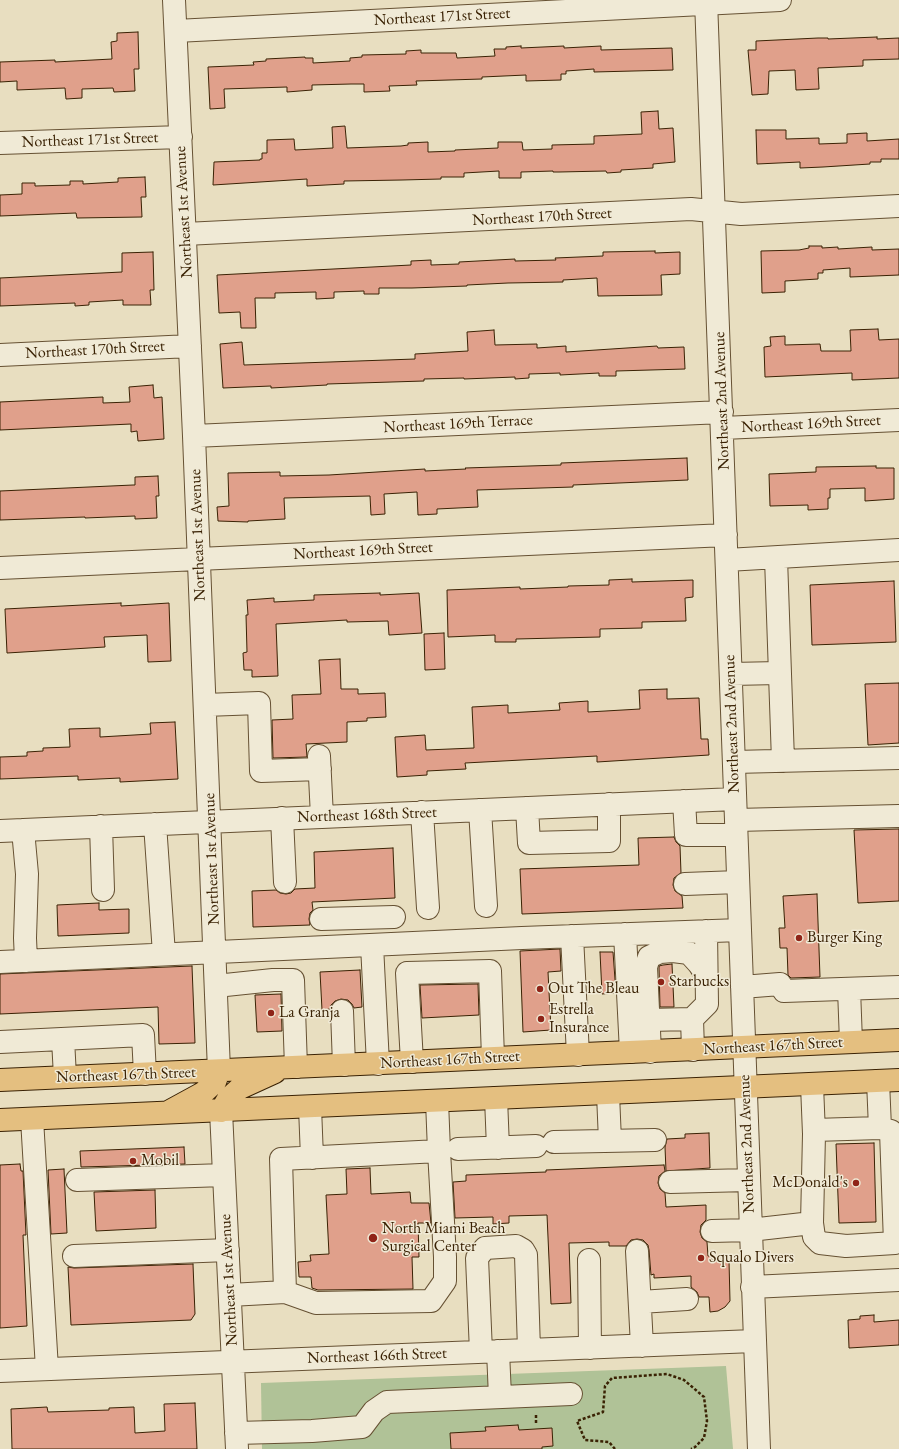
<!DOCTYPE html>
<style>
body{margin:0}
canvas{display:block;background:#e8dec0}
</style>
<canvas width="899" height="1449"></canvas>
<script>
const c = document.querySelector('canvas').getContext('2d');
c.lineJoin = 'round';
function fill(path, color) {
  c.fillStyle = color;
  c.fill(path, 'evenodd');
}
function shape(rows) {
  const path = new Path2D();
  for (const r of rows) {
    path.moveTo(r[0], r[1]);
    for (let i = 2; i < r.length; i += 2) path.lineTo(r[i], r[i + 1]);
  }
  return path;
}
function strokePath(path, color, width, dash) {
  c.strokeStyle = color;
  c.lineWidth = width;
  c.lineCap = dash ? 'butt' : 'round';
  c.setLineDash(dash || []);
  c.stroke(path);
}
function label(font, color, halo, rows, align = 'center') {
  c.font = font + ' "EB Garamond",serif';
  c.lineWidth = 3;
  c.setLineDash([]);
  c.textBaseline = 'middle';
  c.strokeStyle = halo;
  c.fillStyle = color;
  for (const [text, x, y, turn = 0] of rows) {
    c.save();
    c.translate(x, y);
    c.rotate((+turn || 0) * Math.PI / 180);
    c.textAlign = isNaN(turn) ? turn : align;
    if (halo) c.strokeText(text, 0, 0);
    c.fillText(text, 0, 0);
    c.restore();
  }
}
fill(shape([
 [726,1366,733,1449,262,1449,261,1383]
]), '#b0c297');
const building = shape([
 [138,32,139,69,134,69,135,91,114,92,113,88,82,89,82,98,66,99,65,88,17,90,17,81,0,82,0,62,55,60,55,62,112,59,111,42,117,41,117,33,138,32],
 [877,37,877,39,899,38,899,59,863,60,863,66,818,68,819,89,796,90,795,70,769,71,768,94,752,95,748,50,756,50,756,41,818,38,828,38,828,39,877,37],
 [521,46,521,48,564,46,564,48,601,46,601,50,672,48,673,70,594,72,594,69,566,71,566,74,561,74,561,80,526,81,526,75,482,77,482,79,416,81,417,85,389,86,390,91,364,92,364,84,351,84,312,85,312,90,287,92,287,87,224,89,225,108,210,109,208,67,254,65,253,62,266,61,266,59,305,57,305,58,313,58,313,63,350,61,350,58,362,57,362,55,406,54,406,51,421,50,421,53,456,53,457,58,495,56,494,49,506,49,506,47,521,46],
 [658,111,659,129,673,128,675,162,653,164,653,168,621,170,621,172,607,173,606,171,559,172,553,172,553,171,521,172,521,178,499,178,499,171,464,173,464,177,441,177,441,179,402,180,344,181,344,184,307,186,307,179,213,185,214,162,260,160,260,159,262,159,262,153,267,153,267,140,294,139,295,150,333,148,332,127,345,126,347,148,401,146,408,145,408,143,428,142,428,152,455,151,455,150,498,148,498,142,522,142,523,150,552,149,552,145,594,144,594,136,642,134,641,112,658,111],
 [756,130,786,130,786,139,819,138,819,144,847,143,847,134,867,133,867,141,899,139,899,159,881,159,881,162,870,162,870,164,823,167,800,168,800,162,757,164,756,130],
 [145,177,146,197,141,197,142,217,77,218,76,213,0,216,0,195,22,194,22,183,35,183,35,186,70,185,70,181,83,181,83,184,118,182,118,178,145,177],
 [809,246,822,246,822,248,838,247,838,249,872,247,872,250,899,249,899,275,850,277,850,268,823,270,823,273,818,273,818,279,785,281,785,292,762,293,761,251,799,250,809,248,809,246],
 [655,251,655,253,680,252,680,274,661,275,662,295,598,296,597,278,563,280,563,282,508,283,467,285,467,286,412,288,379,288,379,294,364,294,364,291,334,292,334,298,316,299,316,292,275,293,275,298,255,298,256,328,241,328,240,312,219,313,217,275,411,265,411,261,431,260,431,265,459,264,459,262,515,259,515,261,556,260,555,258,603,256,603,252,655,251],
 [153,252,154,290,150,290,151,305,123,305,123,300,89,302,89,305,75,306,75,303,0,306,0,278,122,272,122,253,153,252],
 [878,329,879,340,899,339,899,378,852,380,852,373,765,377,764,347,771,346,770,337,785,336,785,345,820,344,821,351,851,351,850,330,878,329],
 [494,330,495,345,537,344,537,348,566,346,566,352,657,346,658,348,684,347,685,369,616,371,616,376,599,376,599,373,560,375,560,373,529,374,529,378,515,379,515,377,464,379,464,378,424,379,424,381,327,384,327,385,271,388,271,386,223,388,220,344,242,342,244,365,415,359,415,354,468,351,467,332,494,330],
 [153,385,154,398,162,397,164,439,138,441,137,431,131,432,131,424,0,430,0,402,103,397,103,403,130,402,129,387,153,385],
 [687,458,688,480,573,485,573,487,477,490,478,507,437,509,437,514,418,515,417,492,384,494,385,514,371,515,370,496,284,498,285,519,248,521,248,522,218,521,217,507,229,506,228,473,280,472,280,476,329,475,425,469,425,471,466,469,465,468,561,465,561,463,687,458],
 [876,466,876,468,894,468,894,499,865,501,865,488,830,489,830,498,828,498,828,509,808,510,808,505,770,506,769,474,816,472,816,467,876,466],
 [158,476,159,496,156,496,157,518,135,519,135,516,85,518,85,517,0,520,0,491,133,485,135,485,135,477,158,476],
 [632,579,632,582,693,580,693,597,685,598,686,621,642,622,642,628,600,629,600,637,516,639,516,642,495,642,495,635,448,637,447,590,520,587,520,589,568,587,568,586,609,585,609,580,632,579],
 [894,581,896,642,812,645,810,585,894,581],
 [380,593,380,595,419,593,422,633,389,635,388,621,347,622,347,620,276,624,278,676,252,677,252,670,244,670,243,653,247,652,246,615,248,615,247,600,274,598,274,602,314,600,314,595,380,593],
 [121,603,121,606,169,603,171,661,148,662,147,635,104,637,105,647,7,653,5,609,121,603],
 [444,633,445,669,425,670,424,634,444,633],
 [340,659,341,689,358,689,358,694,385,693,386,717,367,718,367,721,347,722,347,742,306,744,307,757,273,758,272,720,293,719,292,695,321,694,319,660,340,659],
 [899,683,899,743,868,745,865,684,899,683],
 [667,689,667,699,699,698,701,739,708,739,709,755,597,762,597,756,465,763,466,769,427,771,427,775,397,777,395,737,425,735,426,750,474,748,472,707,508,705,508,713,560,710,559,703,588,701,588,712,640,709,639,690,667,689],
 [175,722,178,779,120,782,120,778,78,780,78,776,0,779,0,757,27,756,27,752,43,751,43,748,70,747,69,729,100,728,100,737,151,734,150,723,175,722],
 [899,829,899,901,858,903,854,830,899,829],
 [674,837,676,842,680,846,681,873,674,878,673,885,675,891,682,896,683,908,522,914,520,869,639,865,638,838,674,837],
 [393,848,395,898,312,902,313,910,310,913,309,919,310,925,253,927,252,891,276,890,280,893,286,894,291,893,295,889,315,888,314,852,393,848],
 [817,894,820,977,791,978,788,975,787,948,780,948,779,928,785,928,783,896,817,894],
 [99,903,99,910,129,909,129,933,58,936,57,905,99,903],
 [560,949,561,971,548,972,551,1030,523,1032,520,951,560,949],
 [600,952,613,952,616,993,602,994,600,952],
 [672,964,674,1007,660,1007,659,969,659,966,663,965,672,964],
 [192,966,195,1043,159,1044,158,1007,0,1014,0,974,192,966],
 [360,970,362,1007,354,1008,352,1004,348,1000,341,999,335,1001,331,1005,330,1009,322,1010,320,972,360,970],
 [478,984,479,1015,422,1018,420,985,478,984],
 [281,994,282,1031,257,1032,255,995,281,994],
 [709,1133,710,1168,666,1171,665,1147,667,1139,685,1138,685,1134,709,1133],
 [874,1143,876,1222,839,1223,836,1144,874,1143],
 [184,1147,185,1164,81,1167,80,1151,184,1147],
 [20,1164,21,1171,23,1171,26,1235,23,1235,27,1326,0,1328,0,1165,20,1164],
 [664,1165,665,1171,659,1176,658,1183,660,1189,665,1193,666,1207,706,1205,706,1220,701,1225,700,1232,702,1238,707,1242,708,1256,711,1256,712,1261,729,1261,730,1301,725,1307,718,1311,710,1312,709,1297,699,1297,697,1292,691,1287,691,1276,654,1278,654,1274,651,1275,649,1250,648,1245,643,1240,637,1239,631,1240,626,1246,609,1246,609,1242,569,1243,571,1303,551,1304,547,1215,509,1216,509,1223,493,1224,493,1217,455,1218,453,1182,466,1181,466,1175,546,1172,546,1170,664,1165],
 [370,1168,371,1194,410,1192,411,1203,429,1203,431,1223,418,1223,419,1257,412,1257,413,1289,318,1290,312,1288,311,1277,299,1277,298,1262,311,1261,310,1255,329,1254,326,1195,347,1194,346,1169,370,1168],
 [64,1169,67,1233,51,1234,48,1170,64,1169],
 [155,1190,156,1228,96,1231,94,1192,155,1190],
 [193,1264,195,1314,191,1320,71,1325,68,1267,74,1268,193,1264],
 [874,1315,874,1322,899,1320,899,1345,849,1348,848,1320,860,1319,860,1316,874,1315],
 [195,1403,197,1449,12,1449,11,1409,47,1407,48,1412,109,1410,109,1408,134,1407,135,1433,165,1431,164,1404,195,1403],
 [518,1425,519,1430,552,1428,553,1446,542,1447,542,1449,451,1449,450,1433,486,1431,485,1427,518,1425]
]);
fill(building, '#e0a08b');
strokePath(building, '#3a2204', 1);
const minor = shape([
 [174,0,194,436,219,1071],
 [706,0,759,1449],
 [176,31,780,0],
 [0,143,181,137],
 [185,234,691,209,741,214,899,206],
 [0,355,190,346],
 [723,428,899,420],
 [194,436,722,412],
 [776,558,783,761],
 [727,560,899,550],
 [0,568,726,535],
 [731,674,779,673],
 [205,705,259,703,261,771,320,769],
 [319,756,322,817],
 [734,762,899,758],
 [684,801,686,835,736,835],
 [527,808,529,843,609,841,609,804],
 [480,810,486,906],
 [422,812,428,908],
 [282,818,285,882],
 [736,820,899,816],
 [155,824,164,954],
 [101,826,103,890],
 [23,830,27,874,25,938,26,961],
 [0,831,735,799],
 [685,884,738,882],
 [321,919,394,917],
 [625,934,631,1052],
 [572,936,578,1055],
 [372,945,378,1064],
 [0,962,522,938,740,930],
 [216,986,273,980,293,980,296,1067],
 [742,987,780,984,784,991,899,987],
 [849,989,851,1042],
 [342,1011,344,1065],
 [649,1020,692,1019],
 [63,1039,65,1077],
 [0,1042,143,1035,145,1074],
 [693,1050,692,1019,707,1004,706,931],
 [650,1052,646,967,649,957,660,952,673,951,689,953,699,964,707,976],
 [412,1062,407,973,490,971,493,1058],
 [608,1094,610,1141],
 [496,1098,498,1148],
 [310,1107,312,1158],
 [221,1111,237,1449],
 [32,1119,47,1369],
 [814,1130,880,1128,878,1081],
 [554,1142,655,1140],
 [458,1149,536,1146],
 [77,1180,224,1175],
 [670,1182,748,1180],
 [812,1223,814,1237,820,1243,846,1246,895,1243,891,1131,880,1128],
 [712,1231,750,1230,812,1223,814,1134,812,1085],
 [637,1251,642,1346],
 [74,1256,228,1250],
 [589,1260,590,1348],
 [752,1287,899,1280],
 [285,1292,281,1159,439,1151,437,1101],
 [230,1295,285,1292,316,1303,431,1301,445,1281,445,1257,439,1151],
 [640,1302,687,1299],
 [498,1351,500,1397],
 [481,1352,477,1258,485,1248,516,1246,523,1250,526,1255,529,1350],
 [0,1371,754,1341],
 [236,1433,312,1431,362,1427,374,1411,387,1402,571,1394]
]);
const major = shape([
 [0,1080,899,1040],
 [170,1111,203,1093,215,1082,219,1071],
 [221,1111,228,1099,240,1088,275,1072],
 [0,1120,899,1080]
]);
strokePath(minor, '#665133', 24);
strokePath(major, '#3a2204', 24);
strokePath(shape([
 [536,1415,536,1423],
 [615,1449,609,1442,585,1440,577,1421,603,1412,605,1386,612,1378,667,1374,684,1380,704,1397,707,1421,704,1438,695,1447,691,1449]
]), '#3a2204', 2.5, [3, 2]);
strokePath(minor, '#f0ead6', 22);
strokePath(major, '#e4bf80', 22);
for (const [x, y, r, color] of [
 [799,938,4,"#8f2418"],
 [661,982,4,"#8f2418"],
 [540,989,4,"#8f2418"],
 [271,1013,4,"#8f2418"],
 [541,1019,4,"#8f2418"],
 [133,1161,4,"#8f2418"],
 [856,1183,4,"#8f2418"],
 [373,1238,5,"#8f2418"],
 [701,1258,4,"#8f2418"]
]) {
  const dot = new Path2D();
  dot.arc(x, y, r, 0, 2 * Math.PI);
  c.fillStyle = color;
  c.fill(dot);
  strokePath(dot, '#f0ead6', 1.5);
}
label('16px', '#3a2204', '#f0ead6', [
 ["Northeast 171st Street",442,17,-3],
 ["Northeast 171st Street",90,140,-2],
 ["Northeast 1st Avenue",184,212,-93],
 ["Northeast 170th Street",542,217,-3],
 ["Northeast 170th Street",95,350,-3],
 ["Northeast 2nd Avenue",722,401,-92],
 ["Northeast 169th Terrace",458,424,-3],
 ["Northeast 169th Street",811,424,-3],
 ["Northeast 1st Avenue",198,535,-92],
 ["Northeast 169th Street",363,551,-3],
 ["Northeast 2nd Avenue",732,724,-92],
 ["Northeast 168th Street",367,815,-2],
 ["Northeast 1st Avenue",212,859,-92],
 ["Northeast 167th Street",773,1046,-3],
 ["Northeast 167th Street",450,1060,-3],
 ["Northeast 167th Street",126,1075,-2],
 ["Northeast 2nd Avenue",747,1144,-92],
 ["Northeast 1st Avenue",229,1280,-93],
 ["Northeast 166th Street",377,1356,-2]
]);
label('16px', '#3a2204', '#f0ead6', [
 ["Burger King",807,938],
 ["Starbucks",669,982],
 ["Out The Bleau",548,989],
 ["Estrella",549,1010],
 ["Insurance",549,1028],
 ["La Granja",279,1013],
 ["Mobil",141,1161],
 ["McDonald's",848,1183,"right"],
 ["North Miami Beach",382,1229],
 ["Surgical Center",382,1247],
 ["Squalo Divers",709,1258]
], 'left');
</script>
